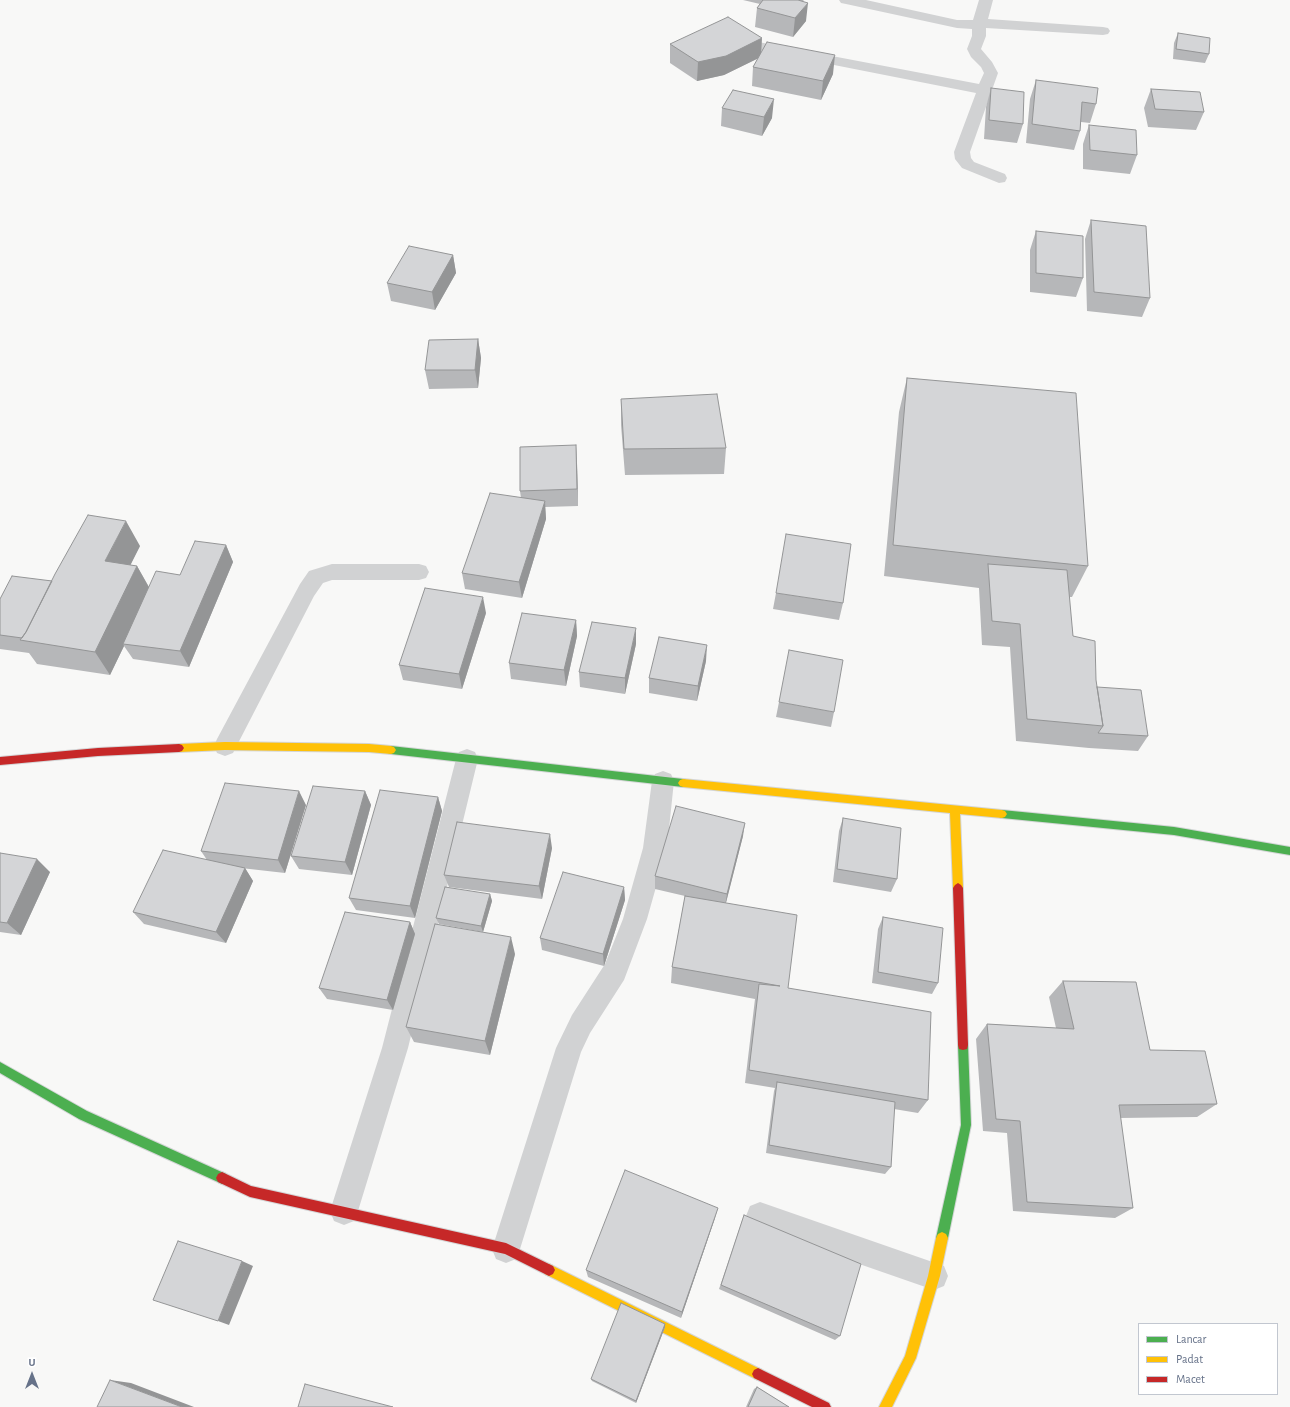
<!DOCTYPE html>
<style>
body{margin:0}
#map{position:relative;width:1290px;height:1407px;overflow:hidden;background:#f8f8f7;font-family:"Alegreya Sans",sans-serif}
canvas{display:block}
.legend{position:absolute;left:1138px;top:1323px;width:140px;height:72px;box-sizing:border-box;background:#fff;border:1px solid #c2c7d0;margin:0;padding:5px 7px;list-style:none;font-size:12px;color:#667289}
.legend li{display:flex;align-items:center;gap:8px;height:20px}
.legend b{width:20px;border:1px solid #c2c7d0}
.north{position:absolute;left:12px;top:1355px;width:40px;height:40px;-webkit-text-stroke:3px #fff;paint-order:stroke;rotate:0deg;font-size:11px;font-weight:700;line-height:16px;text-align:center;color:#667289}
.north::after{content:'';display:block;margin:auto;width:14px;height:18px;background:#667289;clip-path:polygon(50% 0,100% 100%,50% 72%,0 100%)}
</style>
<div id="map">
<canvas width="1290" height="1407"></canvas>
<ul class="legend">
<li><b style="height:5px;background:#4caf50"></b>Lancar</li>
<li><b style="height:5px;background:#ffc107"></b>Padat</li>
<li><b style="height:5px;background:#c62828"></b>Macet</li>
</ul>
<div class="north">U</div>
</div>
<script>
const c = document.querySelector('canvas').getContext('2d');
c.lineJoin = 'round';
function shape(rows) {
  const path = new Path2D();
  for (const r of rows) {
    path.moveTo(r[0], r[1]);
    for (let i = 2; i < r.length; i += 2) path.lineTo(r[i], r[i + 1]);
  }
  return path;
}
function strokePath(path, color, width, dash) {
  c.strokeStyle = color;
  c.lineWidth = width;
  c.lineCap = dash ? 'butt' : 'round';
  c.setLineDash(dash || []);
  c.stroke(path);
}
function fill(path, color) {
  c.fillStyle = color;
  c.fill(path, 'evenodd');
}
const fast = shape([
 [391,746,683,779,686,780,688,783,686,786,683,787,391,754,388,753,386,750,388,747,391,746],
 [1002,810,1174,827,1290,847,1290,855,1174,835,1002,818,999,817,997,814,999,811,1002,810],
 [963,1040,967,1041,968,1045,971,1125,948,1238,946,1242,942,1244,938,1242,936,1238,961,1125,958,1045,959,1041,963,1040],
 [0,1062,87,1111,226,1174,228,1178,226,1182,222,1184,218,1182,79,1119,0,1073,0,1062]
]);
const slow = shape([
 [225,742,369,744,391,746,394,747,396,750,394,753,391,754,369,752,225,750,179,752,176,751,174,748,176,745,179,744,225,742],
 [683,779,1002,810,1005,811,1007,814,1005,817,1002,818,960,814,963,888,961,891,958,893,955,891,953,888,950,813,683,787,680,786,678,783,680,780,683,779],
 [942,1232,946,1234,948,1238,940,1276,916,1358,892,1407,879,1407,905,1356,928,1276,936,1238,938,1234,942,1232],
 [549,1264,762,1370,764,1374,762,1378,758,1380,754,1378,545,1274,543,1270,545,1266,549,1264]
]);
const jam = shape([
 [179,744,182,745,184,748,182,751,179,752,98,756,0,765,0,757,98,748,179,744],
 [958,883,961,885,963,888,968,1045,967,1049,963,1050,959,1049,958,1045,953,888,955,885,958,883],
 [222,1172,251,1186,506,1243,553,1266,555,1270,553,1274,549,1276,505,1254,250,1197,218,1182,216,1178,218,1174,222,1172],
 [758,1368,829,1403,831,1407,812,1407,754,1378,752,1374,754,1370,758,1368]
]);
strokePath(fast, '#d4d6d7', 2);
strokePath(slow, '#d4d6d7', 2);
strokePath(jam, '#d4d6d7', 2);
fill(shape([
 [839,0,866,0,957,20,973,20,979,0,993,0,988,19,1103,27,1108,28,1110,31,1108,34,1103,35,986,28,986,36,981,49,992,62,998,73,970,152,971,158,974,162,1005,174,1007,178,1005,182,999,183,962,168,955,159,954,152,976,93,753,49,748,48,746,45,748,42,753,41,979,84,984,73,981,67,971,57,967,49,972,36,972,29,957,28,846,4,841,3,839,0],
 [332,564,419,564,426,566,429,572,426,578,419,580,332,580,323,583,314,596,233,753,225,756,217,753,214,746,217,739,300,584,309,571,332,564],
 [467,749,475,752,478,759,408,1048,358,1211,354,1221,344,1225,334,1221,330,1211,382,1048,456,759,459,752,467,749],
 [663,771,671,774,674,781,667,848,647,919,624,980,590,1033,581,1052,520,1249,516,1259,506,1263,496,1259,492,1249,556,1048,572,1015,605,964,623,919,643,848,652,781,655,774,663,771],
 [760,1202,944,1266,948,1276,944,1286,934,1290,750,1226,746,1216,750,1206,760,1202]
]), '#d1d2d3');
fill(fast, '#4caf50');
fill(slow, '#ffc107');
fill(jam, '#c62828');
fill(shape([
 [743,0,804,0,803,1,806,21,793,37,755,27,757,8,760,4],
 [1178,33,1209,54,1205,63,1173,59,1174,43],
 [670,44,761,53,833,74,821,100,752,86,753,67,758,58,724,75,697,81,670,63],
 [1036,80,1096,104,1090,123,1081,122,1080,131,1074,150,1026,143,1030,99],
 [991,88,1023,124,1017,143,984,139,986,107],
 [1151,89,1204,112,1196,130,1148,127,1144,108],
 [722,108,772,118,762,136,721,126],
 [1089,125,1137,155,1130,174,1083,169,1083,144],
 [1091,220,1150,298,1142,317,1087,311,1085,239],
 [1036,231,1083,278,1076,297,1030,292,1030,250],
 [453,255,456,273,435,310,391,301,387,283],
 [478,339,481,358,478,388,429,389,425,370],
 [907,378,1088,566,1072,597,1069,597,1073,636,1096,680,1097,687,1148,736,1138,751,1089,748,1016,741,1010,647,982,645,979,588,884,576,899,412],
 [621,399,726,448,724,474,625,475,621,425],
 [576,445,577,463,578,506,545,507,546,519,522,598,465,589,462,573,521,498,520,491],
 [226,545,233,562,189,667,133,659,124,646,110,675,37,664,29,653,0,649,0,599,52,581,140,546,130,565,137,566,149,587,180,575],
 [776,593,843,603,839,620,773,609],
 [486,613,462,689,403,680,399,665],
 [576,620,577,636,566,686,511,679,509,663],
 [636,644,625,694,580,687,579,672],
 [706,661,697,701,649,693,649,678],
 [779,702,834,712,831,727,776,717],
 [365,791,371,805,352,875,299,869,291,856],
 [438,797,442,811,415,918,356,910,349,898],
 [306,805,285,873,241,868,245,868,253,881,226,943,144,924,133,912,207,860,201,851],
 [843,818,897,879,891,892,833,882,839,831],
 [743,836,726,903,788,988,928,1100,918,1113,894,1109,891,1167,885,1174,766,1153,774,1091,775,1088,745,1083,755,999,671,983,672,967,685,896,655,889,655,876],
 [552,848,542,899,449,887,444,875],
 [0,853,50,872,21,935,0,932],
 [624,887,625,900,604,966,542,950,540,938],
 [490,894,492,901,483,932,439,924,436,918],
 [883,917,938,983,932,994,872,983,878,929],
 [410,922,415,934,393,1010,327,999,319,988],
 [515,954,490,1055,414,1042,406,1027],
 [1063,981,1217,1104,1197,1117,1120,1118,1133,1208,1115,1218,1013,1211,1007,1133,983,1131,976,1039,987,1024,1056,1028,1049,997],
 [744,1215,840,1336,835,1340,719,1289],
 [715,1218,681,1318,588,1277,586,1270],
 [665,1327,636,1403,592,1381,591,1379],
 [757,1387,789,1407,746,1407,754,1389]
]), '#b6b7b9');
fill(shape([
 [808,3,806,21,793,37,795,18],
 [762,38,761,57,724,75,697,81,698,62],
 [835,55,833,74,821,100,823,81],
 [774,99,772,118,762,136,764,117],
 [453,255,456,273,435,310,432,292],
 [478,339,481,358,478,388,475,370],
 [576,445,577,463,578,506,577,489],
 [545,501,546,519,522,598,519,582],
 [126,521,140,546,120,586,105,561],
 [226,545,233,562,189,667,180,651],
 [137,566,151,591,123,644,124,646,110,675,95,652],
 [483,597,486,613,462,689,459,674],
 [576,620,577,636,566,686,564,670],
 [636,628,636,644,625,694,625,678],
 [707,645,706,661,697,701,698,686],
 [299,791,306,805,285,873,278,860],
 [365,791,371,805,352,875,345,862],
 [438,797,442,811,415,918,410,906],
 [745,823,743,836,725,906,727,894],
 [550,834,552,848,542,899,539,886],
 [37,859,50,872,21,935,7,923],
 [245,868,253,881,226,943,216,932],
 [624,887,625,900,604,966,603,954],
 [490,894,492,901,483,932,481,926],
 [410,922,415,934,393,1010,387,1000],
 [511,937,515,954,490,1055,485,1041],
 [718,1208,715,1218,681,1318,682,1312],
 [242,1261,253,1266,229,1325,218,1321],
 [665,1324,665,1327,636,1403,636,1401],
 [110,1380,131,1383,194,1407,182,1407]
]), '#949596');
const building = shape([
 [763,0,798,0,808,3,795,18,757,8,763,0],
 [728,17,762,38,726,56,698,62,670,44,728,17],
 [1178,33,1210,38,1209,54,1176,49,1178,33],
 [767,42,835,55,823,81,753,67,767,42],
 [1036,80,1098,88,1096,104,1082,102,1080,131,1032,124,1036,80],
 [991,88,1024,92,1023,124,989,120,991,88],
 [1151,89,1200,92,1204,112,1155,109,1151,89],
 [733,90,774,99,764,117,722,108,733,90],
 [1089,125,1136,130,1137,155,1090,150,1089,125],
 [1091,220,1146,226,1150,298,1094,292,1091,220],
 [1036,231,1083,236,1083,278,1036,273,1036,231],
 [409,246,453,255,432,292,387,283,409,246],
 [478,339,475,370,425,370,429,340,478,339],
 [907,378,1076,393,1088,566,991,556,893,545,907,378],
 [717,394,726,448,624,449,621,399,717,394],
 [576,445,577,489,520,491,520,447,576,445],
 [490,493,545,501,519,582,462,573,490,493],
 [88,515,126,521,105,561,137,566,95,652,20,640,26,632,55,574,88,515],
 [786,534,851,544,843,603,776,593,786,534],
 [195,541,226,545,180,651,123,644,156,571,180,575,195,541],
 [988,564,1067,570,1073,636,1095,641,1096,680,1103,726,1027,719,1020,624,992,621,988,564],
 [12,576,52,581,26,632,22,638,0,635,0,599,12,576],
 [425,588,483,597,459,674,399,665,425,588],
 [522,613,576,620,564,670,509,663,522,613],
 [592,622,636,628,625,678,579,672,592,622],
 [659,637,707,645,698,686,649,678,659,637],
 [789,650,843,660,834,712,779,702,789,650],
 [1097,687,1141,690,1148,736,1098,733,1103,726,1097,687],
 [225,783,299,791,278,860,201,851,225,783],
 [313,786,365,791,345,862,291,856,313,786],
 [380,790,438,797,410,906,349,898,380,790],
 [676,806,745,823,727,894,655,876,676,806],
 [843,818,901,828,897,879,837,869,843,818],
 [457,822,550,834,539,886,444,875,457,822],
 [163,850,245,868,216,932,133,912,163,850],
 [0,853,37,859,7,923,0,922,0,853],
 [563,872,624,887,603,954,540,938,563,872],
 [445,887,490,894,481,926,436,918,445,887],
 [685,896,797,915,788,988,931,1012,928,1100,749,1070,759,984,780,986,672,967,685,896],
 [345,912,410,922,387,1000,319,988,345,912],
 [883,917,943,928,938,983,878,972,883,917],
 [435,924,511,937,485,1041,406,1027,435,924],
 [1063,981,1136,982,1150,1050,1205,1051,1217,1104,1119,1105,1133,1208,1027,1202,1020,1121,996,1119,987,1024,1074,1029,1063,981],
 [777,1082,895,1102,891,1167,769,1145,777,1082],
 [625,1170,718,1208,682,1312,586,1270,625,1170],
 [744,1215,861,1264,840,1336,721,1285,744,1215],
 [178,1241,242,1261,218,1321,153,1300,178,1241],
 [621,1303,665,1324,636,1401,591,1379,621,1303],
 [110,1380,182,1407,97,1407,110,1380],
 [305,1384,393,1407,298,1407,305,1384],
 [757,1387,789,1407,748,1407,757,1387]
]);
fill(building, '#d4d5d7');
strokePath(building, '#949596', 1);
</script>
